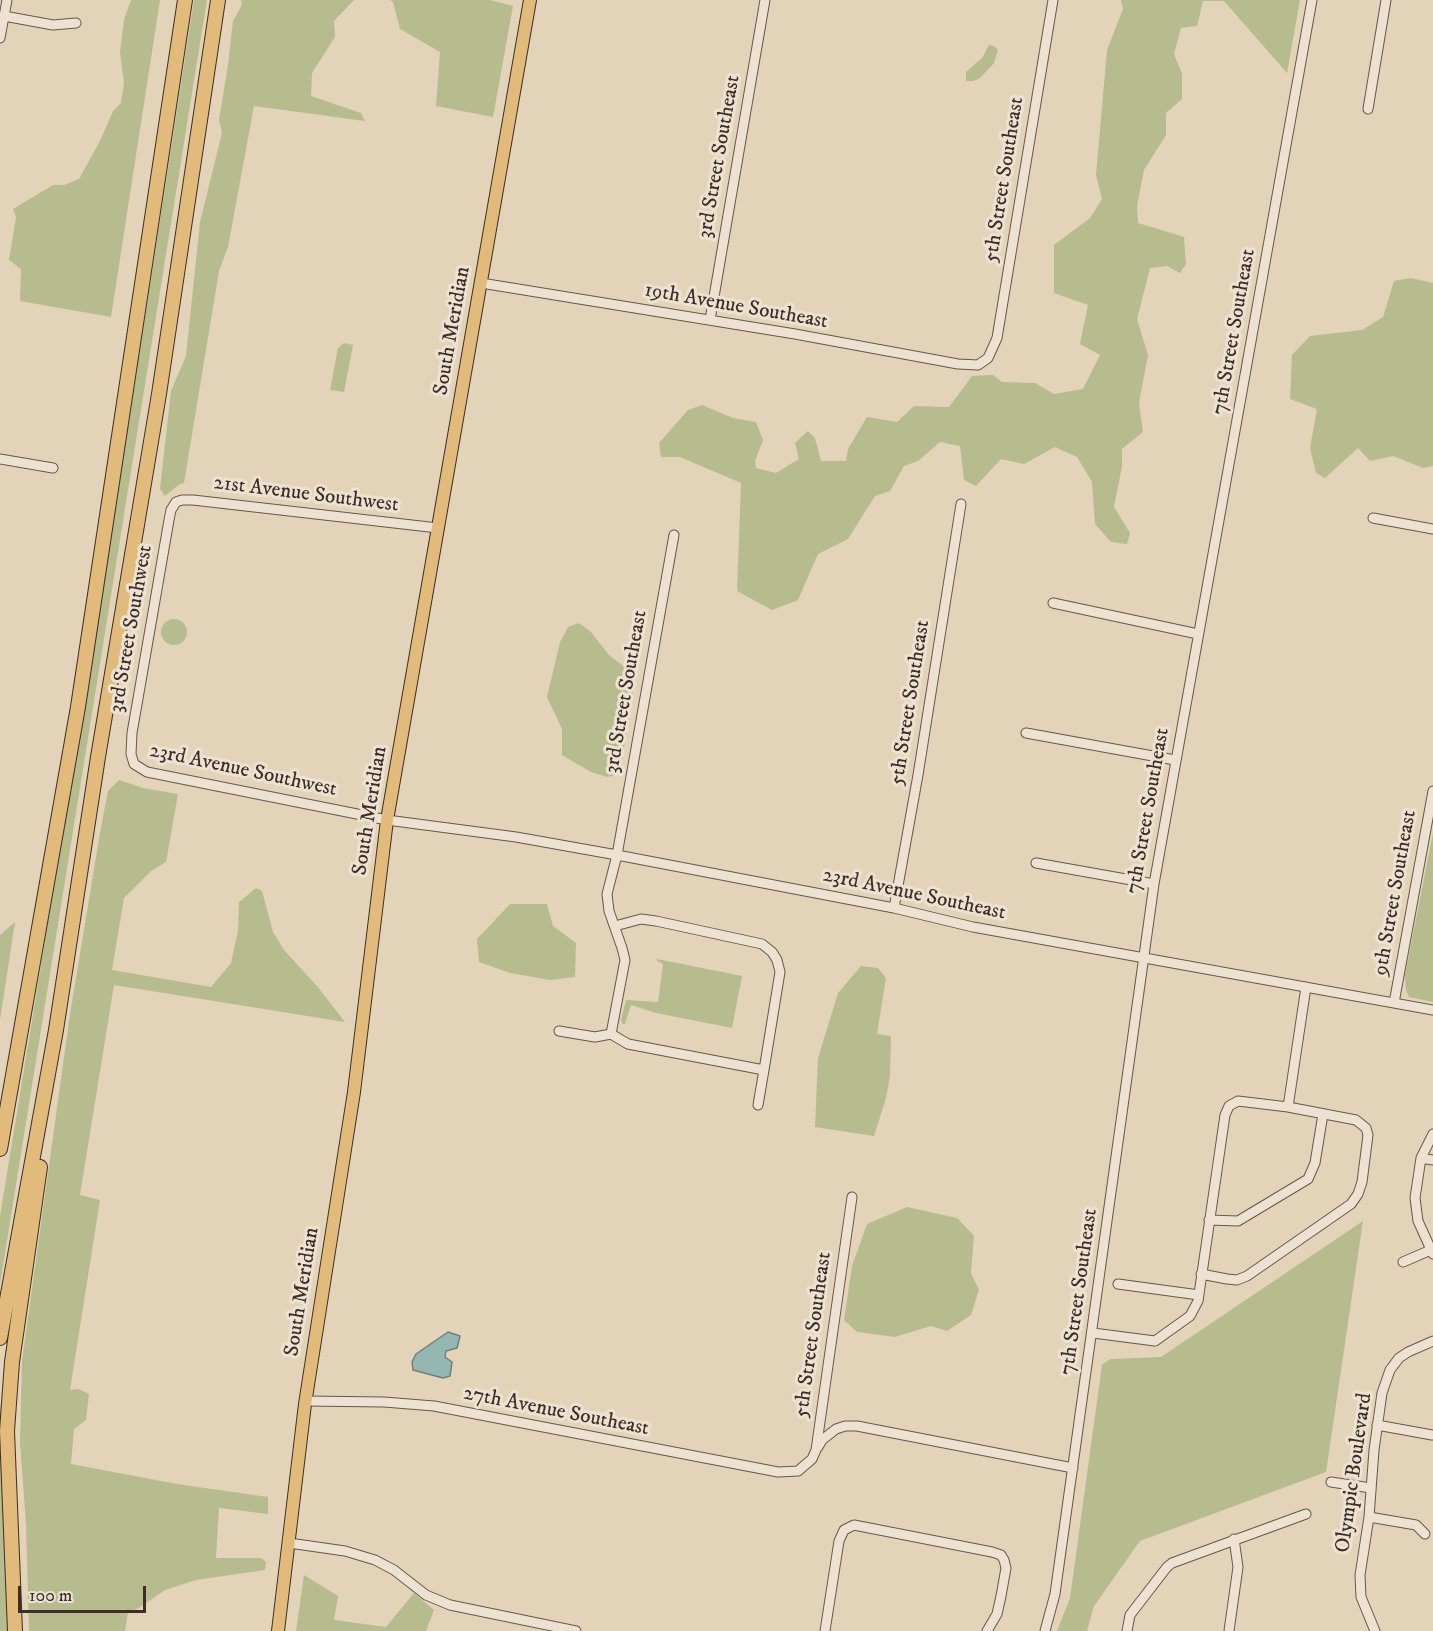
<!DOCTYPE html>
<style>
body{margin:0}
#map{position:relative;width:1433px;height:1631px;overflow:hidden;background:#e3d3b9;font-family:"IM FELL DW Pica",serif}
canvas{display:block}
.scale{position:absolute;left:18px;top:1586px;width:128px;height:27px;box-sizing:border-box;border:3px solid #3c2e26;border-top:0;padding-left:8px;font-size:18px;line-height:21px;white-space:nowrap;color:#3c2e26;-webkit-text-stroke:4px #ede2d2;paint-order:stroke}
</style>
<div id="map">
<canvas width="1433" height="1631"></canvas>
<div class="scale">100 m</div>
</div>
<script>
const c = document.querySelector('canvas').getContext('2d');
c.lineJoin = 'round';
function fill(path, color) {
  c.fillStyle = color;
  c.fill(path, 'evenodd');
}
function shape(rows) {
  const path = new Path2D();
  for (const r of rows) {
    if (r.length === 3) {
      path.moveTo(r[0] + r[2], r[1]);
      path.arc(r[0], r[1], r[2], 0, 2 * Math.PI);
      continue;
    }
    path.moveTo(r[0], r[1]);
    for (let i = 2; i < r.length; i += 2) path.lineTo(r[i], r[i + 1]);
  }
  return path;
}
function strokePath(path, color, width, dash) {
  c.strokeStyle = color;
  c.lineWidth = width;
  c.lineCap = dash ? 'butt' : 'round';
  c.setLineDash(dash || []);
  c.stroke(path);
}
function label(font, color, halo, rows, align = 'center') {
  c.font = font + ' "IM FELL DW Pica",serif';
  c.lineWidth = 6;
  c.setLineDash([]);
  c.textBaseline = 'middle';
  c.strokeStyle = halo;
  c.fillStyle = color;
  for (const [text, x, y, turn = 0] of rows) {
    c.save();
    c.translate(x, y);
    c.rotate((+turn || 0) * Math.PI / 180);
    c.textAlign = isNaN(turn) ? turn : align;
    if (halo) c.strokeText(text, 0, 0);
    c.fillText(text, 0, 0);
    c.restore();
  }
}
fill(shape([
 [131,0,160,0,111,317,20,301,21,269,9,260,16,217,13,209,53,185,64,185,79,179,100,141,113,111,121,103,124,83,120,52,124,20],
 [194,0,207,0,0,1284,0,1216,114,519],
 [241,0,354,0,334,21,335,37,312,73,311,96,361,113,365,121,254,106,228,247,219,271,184,483,180,484,165,496,160,489,171,391,186,356,200,222,222,133,219,120,228,65,233,21,242,5],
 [390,0,490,0,513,6,493,117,436,106,440,52,400,29,393,2],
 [1121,0,1300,0,1287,73,1224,1,1203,1,1197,26,1181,28,1174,54,1182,74,1182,99,1166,113,1166,135,1144,170,1137,206,1138,223,1184,237,1186,264,1180,273,1167,266,1150,268,1137,319,1148,355,1139,403,1143,432,1122,449,1122,466,1114,507,1130,533,1127,544,1111,542,1095,524,1092,482,1077,457,1055,447,1024,464,1001,459,976,486,964,480,960,446,940,442,918,461,904,466,890,491,875,496,848,539,818,554,798,600,772,610,737,591,741,483,680,457,661,457,659,443,688,410,702,405,733,418,756,422,763,440,755,461,756,468,776,473,799,459,795,443,808,431,815,438,821,461,846,461,848,449,867,417,897,422,914,406,949,407,972,376,993,375,1002,382,1035,383,1054,394,1083,389,1100,355,1080,344,1088,305,1054,293,1054,245,1090,218,1102,199,1096,175,1107,50,1123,9],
 [989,45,994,46,998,50,994,63,980,78,973,81,966,81,966,72,982,58],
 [1411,278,1433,283,1433,466,1423,468,1393,456,1370,461,1358,448,1325,478,1316,473,1310,448,1317,409,1290,399,1292,355,1310,336,1362,330,1383,317,1394,281],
 [344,343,353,345,344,392,330,390,338,348],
 [174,632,13],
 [579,623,591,632,609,655,626,668,634,684,620,774,607,777,591,772,562,755,562,729,547,697,560,642,568,627],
 [119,780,143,788,178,794,166,862,151,871,124,898,112,970,211,987,231,963,238,931,239,902,256,888,262,891,273,932,284,950,317,986,345,1022,114,985,80,1195,100,1200,70,1390,79,1389,89,1394,86,1420,74,1429,71,1464,177,1484,268,1497,268,1514,219,1508,216,1558,261,1558,266,1562,265,1570,196,1580,165,1590,139,1608,128,1612,125,1631,29,1631,26,1523,20,1442,22,1361,70,1014,100,833,108,791],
 [1433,833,1433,1002,1409,997,1406,990,1405,975],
 [510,904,547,904,553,926,576,943,575,977,550,980,510,973,479,962,477,939],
 [15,922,0,1020,0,935],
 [657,959,742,976,732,1028,656,1013,631,1005,625,1024,623,1024,621,1020,626,1000,658,1002,663,964,657,961],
 [861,966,878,968,886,978,877,1034,891,1036,890,1076,886,1098,874,1136,815,1127,818,1058,838,993],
 [907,1207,957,1218,974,1236,971,1273,979,1290,971,1315,947,1331,931,1326,895,1337,857,1332,844,1320,852,1266,867,1224],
 [1363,1221,1326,1472,1140,1541,1094,1606,1087,1631,1057,1631,1070,1598,1102,1365,1110,1359,1161,1357],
 [5,1378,3,1446,8,1631,0,1631,0,1411],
 [304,1575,338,1596,334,1620,386,1627,414,1593,434,1610,426,1631,296,1631]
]), '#b6bc8e');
const water = shape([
 [448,1332,460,1336,457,1348,446,1351,445,1357,452,1362,450,1376,443,1378,413,1370,412,1362,416,1354,448,1332]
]);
fill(water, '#95b7b2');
strokePath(water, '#71807a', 1.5);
const minor = shape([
 [4,16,53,25,76,23],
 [0,38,7,0],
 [1368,109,1386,0],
 [481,283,795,334,958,364,978,365,988,358,997,338,1053,0],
 [710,320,765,0],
 [0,459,53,468],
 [1373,518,1433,529],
 [438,528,193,500,182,500,176,502,171,510,169,520,132,733,131,754,134,764,147,772,387,820,516,837,617,855,894,908,973,927,1433,1010],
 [1053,603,1198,634],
 [1026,733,1175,760],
 [1036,863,1154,884],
 [894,908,918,775,961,504],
 [1394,1003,1433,791],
 [559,1031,595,1037,611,1034,628,1044,764,1070,780,972,777,960,772,952,762,944,656,921,641,919,615,926],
 [611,1034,625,960,622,948,609,911,607,894,617,855,674,535],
 [758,1105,764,1070],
 [1433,1134,1421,1158,1415,1198,1418,1221,1433,1254],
 [1421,1158,1433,1160],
 [1209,1220,1238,1221,1308,1179,1315,1163,1323,1114],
 [1403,1262,1433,1249],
 [1201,1274,1227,1279,1237,1280,1247,1276,1351,1204,1358,1194,1362,1182,1368,1135,1366,1128,1356,1120,1288,1107],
 [1118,1284,1199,1295],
 [1093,1333,1155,1341,1190,1316,1198,1301,1225,1115,1229,1106,1238,1101,1288,1107,1306,987],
 [306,1401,384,1402,434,1406,778,1472,798,1471,812,1459,816,1450,852,1197],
 [1377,1425,1432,1435],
 [818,1447,822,1440,836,1429,845,1426,857,1426,1073,1468],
 [1331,1482,1371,1488],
 [1369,1517,1416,1525,1425,1534],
 [289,1543,345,1551,375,1560,394,1570,426,1595,450,1605,576,1631],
 [825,1631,839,1541,844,1530,854,1525,992,1552,1001,1555,1004,1560,1006,1568,1001,1596,997,1614,987,1631],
 [1045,1631,1055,1594,1154,884,1312,0],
 [1127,1631,1130,1615,1167,1567,1172,1563,1306,1514],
 [1229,1631,1238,1567,1234,1539],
 [1375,1631,1361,1597,1360,1575,1369,1517,1374,1450,1382,1393,1390,1370,1399,1358,1408,1352,1433,1341]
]);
const major = shape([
 [278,1631,305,1404,354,1092,387,820,530,0]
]);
const highway = shape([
 [0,1149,78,707,185,0],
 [0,1338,56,1030,98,757,159,394,218,0],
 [15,1631,7,1431,12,1362,40,1167]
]);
strokePath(minor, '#66574b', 11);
strokePath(major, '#3c2e26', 14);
strokePath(highway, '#3c2e26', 16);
strokePath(minor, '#ede2d2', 9);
strokePath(major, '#e2ba7c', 12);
strokePath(highway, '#e2ba7c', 14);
label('21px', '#3c2e26', '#ede2d2', [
 ["3rd Street Southeast",720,157,-80],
 ["5th Street Southeast",1005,180,-81],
 ["19th Avenue Southeast",736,307,10],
 ["South Meridian",453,331,-80],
 ["7th Street Southeast",1235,332,-80],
 ["21st Avenue Southwest",306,495,7],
 ["3rd Street Southwest",132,629,-80],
 ["3rd Street Southeast",627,692,-80],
 ["5th Street Southeast",911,703,-81],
 ["23rd Avenue Southwest",243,771,12],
 ["South Meridian",371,811,-81],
 ["7th Street Southeast",1149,811,-80],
 ["9th Street Southeast",1396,893,-80],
 ["23rd Avenue Southeast",914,895,12],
 ["South Meridian",303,1292,-81],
 ["7th Street Southeast",1080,1292,-82],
 ["5th Street Southeast",814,1335,-82],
 ["27th Avenue Southeast",556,1412,11],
 ["Olympic Boulevard",1355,1473,-82]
]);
</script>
